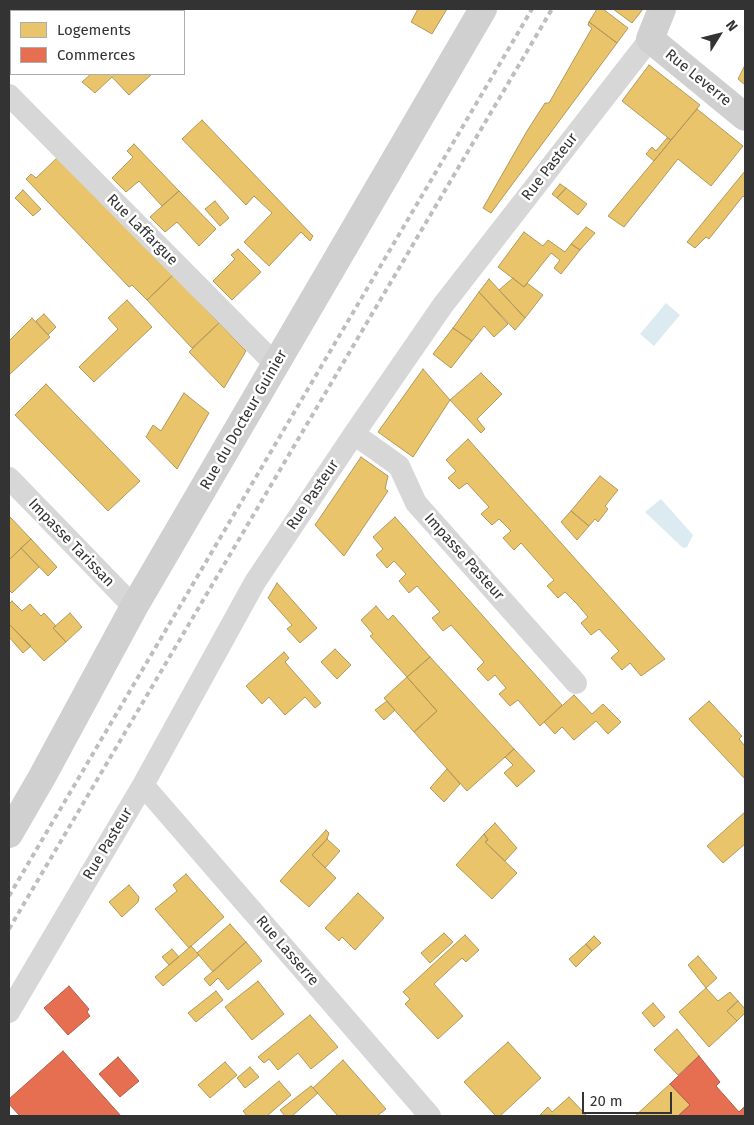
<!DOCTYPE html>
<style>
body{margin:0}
#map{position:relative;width:754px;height:1125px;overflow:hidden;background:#fff;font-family:"Fira Sans",sans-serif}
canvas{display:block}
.frame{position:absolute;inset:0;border:10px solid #333;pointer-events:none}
.legend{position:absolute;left:10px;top:10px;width:175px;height:65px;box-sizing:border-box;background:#fff;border:1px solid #adadad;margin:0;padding:6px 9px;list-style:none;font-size:15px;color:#333}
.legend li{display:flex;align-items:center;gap:10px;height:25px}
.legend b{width:25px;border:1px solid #adadad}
.north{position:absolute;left:694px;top:10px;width:50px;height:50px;-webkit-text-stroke:4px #fff;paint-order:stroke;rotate:54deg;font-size:14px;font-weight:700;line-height:20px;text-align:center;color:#333}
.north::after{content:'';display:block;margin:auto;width:18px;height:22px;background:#333;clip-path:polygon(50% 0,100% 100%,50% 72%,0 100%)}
.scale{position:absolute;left:582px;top:1092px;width:90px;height:22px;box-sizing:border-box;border:2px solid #333;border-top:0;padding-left:6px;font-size:15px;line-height:18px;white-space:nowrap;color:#333;-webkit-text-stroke:4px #fff;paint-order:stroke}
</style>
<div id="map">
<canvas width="754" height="1125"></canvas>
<div class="frame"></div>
<ul class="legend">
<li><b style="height:14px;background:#e9c46a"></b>Logements</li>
<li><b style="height:14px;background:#e76f51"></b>Commerces</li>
</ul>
<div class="north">N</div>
<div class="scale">20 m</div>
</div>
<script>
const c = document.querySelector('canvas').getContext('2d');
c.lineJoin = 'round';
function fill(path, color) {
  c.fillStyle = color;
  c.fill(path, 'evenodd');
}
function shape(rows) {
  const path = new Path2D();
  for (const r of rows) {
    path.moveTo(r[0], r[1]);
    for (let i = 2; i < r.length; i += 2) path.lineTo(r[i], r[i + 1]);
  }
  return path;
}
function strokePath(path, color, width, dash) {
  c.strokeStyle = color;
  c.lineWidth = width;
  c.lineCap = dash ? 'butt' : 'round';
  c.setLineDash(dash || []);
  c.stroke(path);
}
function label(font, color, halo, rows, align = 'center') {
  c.font = font + ' "Fira Sans",sans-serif';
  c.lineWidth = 5;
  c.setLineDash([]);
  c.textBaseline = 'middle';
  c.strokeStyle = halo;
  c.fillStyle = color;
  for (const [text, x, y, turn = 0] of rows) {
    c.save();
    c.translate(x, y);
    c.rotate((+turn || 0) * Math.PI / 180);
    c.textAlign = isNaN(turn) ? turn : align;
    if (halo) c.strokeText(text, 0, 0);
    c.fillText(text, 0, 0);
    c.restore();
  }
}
fill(shape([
 [666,303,680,315,654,346,640,334],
 [661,499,693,535,687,547,683,548,645,512]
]), '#dbebf1');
const homes = shape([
 [418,9,447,9,432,34,411,22,418,9],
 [597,9,603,9,628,28,617,43,589,22,597,9],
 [613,9,643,9,632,23,613,9],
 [589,22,617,43,491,213,483,208,527,131,545,103,549,103,592,28,588,25,589,22],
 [649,65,700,105,671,140,622,101,649,65],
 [745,65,745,85,738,79,745,65],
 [91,74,152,74,129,95,112,77,95,93,82,82,91,74],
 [697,109,743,146,711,186,678,159,624,227,608,216,697,109],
 [202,120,313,236,310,241,301,232,269,266,244,242,272,213,254,196,246,205,182,139,202,120],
 [667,138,671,140,654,161,646,154,652,147,656,151,667,138],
 [134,144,179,191,162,206,139,181,126,192,112,178,133,157,127,151,134,144],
 [59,156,173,275,147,300,132,285,129,287,26,179,31,174,36,178,59,156],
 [745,171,745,198,743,196,709,239,706,237,695,248,687,242,745,171],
 [560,184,566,188,557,198,552,194,560,184],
 [566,188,587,204,578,215,557,198,566,188],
 [23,190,41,209,33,216,15,198,23,190],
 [179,191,216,229,199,246,177,222,165,232,150,217,179,191],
 [215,201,229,218,220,226,205,209,215,201],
 [586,227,595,233,580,250,571,244,586,227],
 [524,232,543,246,548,240,565,252,571,244,580,250,561,274,554,268,560,260,551,253,524,287,498,267,524,232],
 [238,249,261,272,232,300,213,281,235,259,231,255,238,249],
 [173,275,219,323,192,348,147,300,173,275],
 [513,278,524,287,527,283,543,295,525,318,499,290,513,278],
 [489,279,525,318,515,330,479,292,489,279],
 [479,292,508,324,494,337,484,326,472,341,453,328,479,292],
 [127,300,152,327,94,382,79,367,118,329,108,318,127,300],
 [44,314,56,327,48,335,36,321,44,314],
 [32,318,50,337,9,375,9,341,32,318],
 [219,323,246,351,224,388,189,352,219,323],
 [453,328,472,341,451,368,433,354,453,328],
 [423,369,450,400,413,457,378,432,423,369],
 [481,373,502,394,477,419,485,429,481,433,450,400,481,373],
 [46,384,140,481,108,511,15,415,46,384],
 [184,393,209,413,177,469,146,437,153,425,161,431,184,393],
 [468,439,501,476,665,659,641,676,630,663,622,670,611,658,619,651,599,629,591,635,581,623,588,617,577,604,565,592,558,598,547,586,554,580,521,543,514,550,503,538,511,531,499,519,492,525,481,514,489,507,467,483,459,489,448,478,456,471,446,460,468,439],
 [361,457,388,476,385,489,388,491,344,556,315,525,361,457],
 [600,476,618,490,605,506,608,509,598,522,595,519,589,526,571,511,600,476],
 [571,511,589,526,577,540,561,522,571,511],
 [9,516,31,539,9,560,9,516],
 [395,517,562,705,540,726,518,700,510,706,499,694,506,688,495,675,488,681,477,669,484,662,451,625,443,631,432,618,440,612,417,586,409,593,399,581,406,574,394,561,387,568,376,555,383,549,373,537,395,517],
 [31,539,57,567,48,576,21,548,31,539],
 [21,548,39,567,12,593,9,590,9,560,21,548],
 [277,583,317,628,300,643,287,629,292,625,268,598,277,583],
 [12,601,22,611,30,604,41,616,44,613,56,626,53,628,66,642,44,661,9,624,9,604,12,601],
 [376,606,388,620,393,615,430,657,407,677,370,636,373,634,361,620,376,606],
 [70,613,82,627,66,642,53,628,70,613],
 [9,624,31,646,23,653,9,637,9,624],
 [335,649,351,665,337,679,321,662,335,649],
 [284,652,289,658,285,662,321,703,315,708,305,697,285,715,269,697,262,704,246,686,284,652],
 [430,657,514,749,467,791,414,732,437,711,407,677,430,657],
 [407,677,437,711,414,732,384,698,407,677],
 [574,695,592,714,603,704,621,722,608,734,596,721,574,740,562,727,555,734,544,722,574,695],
 [387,701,395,710,384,720,375,710,387,701],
 [709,701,742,736,739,739,745,746,745,779,689,719,709,701],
 [514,749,535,771,517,787,504,773,513,765,505,757,514,749],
 [447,769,460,784,444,802,430,788,447,769],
 [745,812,745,844,723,863,707,846,745,812],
 [495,823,517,848,505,861,485,842,488,840,484,834,495,823],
 [326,830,329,833,327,839,312,855,336,878,309,907,280,881,326,830],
 [484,834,488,840,485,842,517,873,492,899,456,865,484,834],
 [327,839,340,851,325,868,312,855,327,839],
 [186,874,224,917,189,948,155,909,177,891,173,885,186,874],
 [129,885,139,897,138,902,122,917,109,902,129,885],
 [358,893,384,918,355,950,342,937,339,941,325,928,358,893],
 [230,924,246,942,213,972,197,953,230,924],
 [444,933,453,942,430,963,421,953,444,933],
 [465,935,479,950,466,962,462,958,434,984,463,1016,438,1039,405,1004,410,999,403,992,465,935],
 [594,936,601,943,592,951,586,944,594,936],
 [246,942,262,961,228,990,218,978,210,986,204,979,246,942],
 [586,944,592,951,576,967,569,959,586,944],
 [191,946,199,955,163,986,155,977,191,946],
 [172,949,179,957,169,965,162,957,172,949],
 [698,956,717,978,706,988,688,965,698,956],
 [258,981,284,1014,252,1040,225,1007,258,981],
 [706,988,718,1001,730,992,738,1001,727,1011,737,1021,709,1047,679,1012,706,988],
 [216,991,223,1000,196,1022,188,1013,216,991],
 [738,1001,745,1009,745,1013,737,1021,727,1011,738,1001],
 [653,1003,665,1017,654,1027,642,1013,653,1003],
 [310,1015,338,1047,311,1069,298,1053,278,1070,269,1059,264,1063,258,1057,310,1015],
 [677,1029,699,1056,678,1075,654,1050,677,1029],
 [508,1042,541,1078,500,1116,496,1116,464,1082,508,1042],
 [343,1060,386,1109,377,1116,338,1116,313,1088,343,1060],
 [225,1062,237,1075,210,1098,198,1085,225,1062],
 [250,1067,259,1077,245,1088,237,1078,250,1067],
 [279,1081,291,1095,267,1116,247,1116,243,1111,279,1081],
 [670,1084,690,1105,678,1116,635,1116,670,1084],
 [311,1086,318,1093,292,1116,285,1116,280,1110,311,1086],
 [569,1097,587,1116,540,1115,548,1107,552,1112,569,1097]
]);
fill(homes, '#e9c46a');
strokePath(homes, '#b2985a', 1);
const shops = shape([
 [69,986,89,1009,87,1012,90,1016,68,1035,44,1008,69,986],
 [63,1051,121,1116,20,1116,9,1104,9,1099,63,1051],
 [699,1056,720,1082,716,1086,739,1112,745,1106,745,1116,678,1116,690,1105,670,1084,699,1056],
 [118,1057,139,1081,120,1097,99,1074,118,1057]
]);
fill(shops, '#e76f51');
strokePath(shops, '#b15d48', 1);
strokePath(shape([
 [9,95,276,365],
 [354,434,399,466,416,503,576,683],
 [9,478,134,607],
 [143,785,430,1116],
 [9,1012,143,785,255,582,354,434,443,305,650,39]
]), '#d7d7d7', 22);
strokePath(shape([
 [662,9,650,39,745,117],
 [9,834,42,777,134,607,483,9]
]), '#d0d0d0', 28);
strokePath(shape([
 [9,896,532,9],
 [9,929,552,9]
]), '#bebebe', 4, [5, 4]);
label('15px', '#333', '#fff', [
 ["Rue Leverre",698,78,39],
 ["Rue Pasteur",550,167,-52],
 ["Rue Laffargue",142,230,45],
 ["Rue du Docteur Guinier",244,420,-60],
 ["Rue Pasteur",313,495,-56],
 ["Impasse Tarissan",71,543,46],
 ["Impasse Pasteur",464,557,48],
 ["Rue Pasteur",108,844,-59],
 ["Rue Lasserre",287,951,49]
]);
</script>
